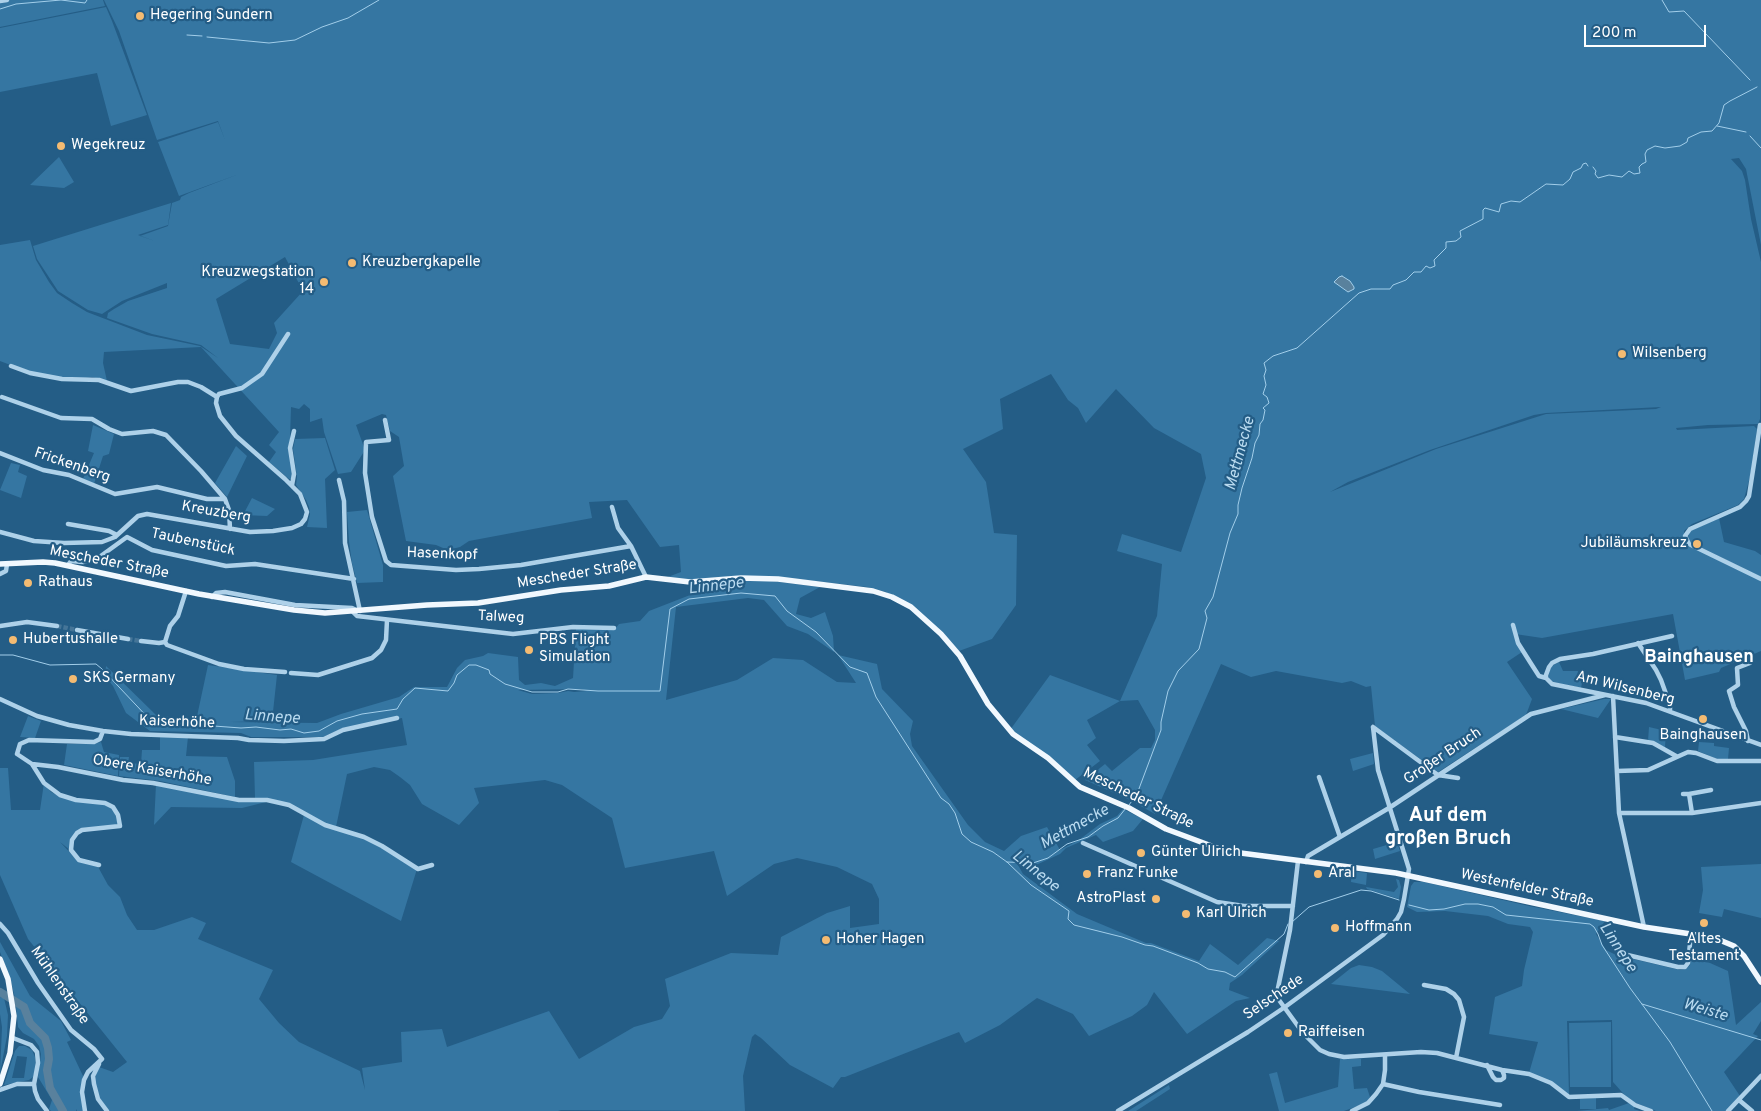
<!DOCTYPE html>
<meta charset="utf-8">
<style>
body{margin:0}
#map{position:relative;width:1761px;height:1111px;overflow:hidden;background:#245d86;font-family:Overpass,sans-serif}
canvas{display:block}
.scale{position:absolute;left:1584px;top:25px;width:122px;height:22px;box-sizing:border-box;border:2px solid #fff;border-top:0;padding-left:6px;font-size:15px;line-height:18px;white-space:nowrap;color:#fff;-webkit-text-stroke:4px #245d86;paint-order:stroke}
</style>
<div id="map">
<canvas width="1761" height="1111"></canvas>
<div class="scale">200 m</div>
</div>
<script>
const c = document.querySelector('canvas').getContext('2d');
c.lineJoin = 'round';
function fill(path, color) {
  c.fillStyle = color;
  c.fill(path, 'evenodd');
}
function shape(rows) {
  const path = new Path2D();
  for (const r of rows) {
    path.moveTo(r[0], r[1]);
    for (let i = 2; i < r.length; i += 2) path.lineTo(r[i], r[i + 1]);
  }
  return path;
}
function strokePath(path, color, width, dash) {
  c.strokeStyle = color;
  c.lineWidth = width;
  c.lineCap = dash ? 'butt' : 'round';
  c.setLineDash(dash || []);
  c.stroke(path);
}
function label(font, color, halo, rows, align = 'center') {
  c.font = font + ' Overpass,sans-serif';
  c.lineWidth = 4.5;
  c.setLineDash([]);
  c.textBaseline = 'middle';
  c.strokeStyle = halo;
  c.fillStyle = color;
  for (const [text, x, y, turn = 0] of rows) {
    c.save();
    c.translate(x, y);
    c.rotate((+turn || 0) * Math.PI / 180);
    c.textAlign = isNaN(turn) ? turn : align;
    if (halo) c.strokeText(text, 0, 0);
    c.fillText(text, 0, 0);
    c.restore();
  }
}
fill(shape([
 [0,0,103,0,105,6,0,27],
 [104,0,1761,0,1761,245,1746,169,1739,158,1731,159,1742,171,1745,180,1751,219,1761,262,1760,419,1758,424,1708,425,1676,428,1677,430,1754,426,1757,429,1750,477,1744,499,1738,505,1692,524,1684,531,1684,536,1685,540,1761,580,1761,651,1721,668,1719,672,1685,680,1673,614,1542,638,1515,634,1522,652,1507,662,1532,699,1526,715,1438,772,1375,726,1371,686,1366,687,1351,681,1342,683,1276,671,1251,677,1221,664,1155,814,1130,800,1085,780,1105,764,1112,771,1140,748,1151,748,1155,740,1155,730,1138,700,1120,701,1087,720,1096,738,1087,745,1100,761,1075,780,1010,730,1050,675,1120,701,1157,616,1162,564,1117,551,1122,534,1181,552,1206,478,1201,454,1154,428,1116,389,1086,423,1078,408,1068,400,1051,374,1000,399,1003,429,963,449,986,482,994,533,1017,535,1016,605,992,639,959,651,938,628,886,592,867,587,796,579,682,580,665,578,681,572,679,545,660,547,627,500,589,502,592,518,469,541,460,547,452,549,443,548,436,545,406,541,393,476,404,466,399,437,390,431,386,415,382,414,356,425,365,450,351,472,338,474,324,432,322,418,310,422,310,409,304,404,299,409,291,407,290,439,293,476,292,479,289,479,269,462,276,452,269,445,279,432,201,347,104,352,103,363,107,381,92,377,75,380,26,371,0,361,0,245,30,240,36,260,49,282,57,293,72,303,87,312,147,335,200,346,218,358,201,345,152,334,107,318,108,313,114,309,128,301,167,288,167,283,122,301,102,314,88,310,58,291,37,259,33,246,171,203,168,225,138,235,155,241,140,236,168,226,172,203,180,200,181,197,189,193,239,174,179,196,158,142,218,122,225,140,218,121,157,140,119,31],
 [285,257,303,291,274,323,277,333,269,349,230,344,216,299],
 [1661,407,1656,409,1546,414,1436,449,1330,492,1348,482,1430,450,1534,415,1546,413],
 [106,7,112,21,147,115,111,126,97,73,0,92,0,28],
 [59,157,74,182,64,188,30,185],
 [93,425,114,434,109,454,103,456,94,484,83,479,94,453,88,451],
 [325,438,335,470,325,479,327,528,307,527,310,514,309,507,306,500,296,485,297,477,293,449,295,439],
 [236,446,247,456,227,497,215,483],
 [11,463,20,465,18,472,27,476,21,498,0,490],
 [252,498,275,509,267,516,243,515],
 [367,510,383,565,383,582,357,583,352,563,349,542,347,512],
 [1719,518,1724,542,1755,551,1761,555,1761,577,1690,542,1688,537,1690,531],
 [747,581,771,581,820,587,800,598,796,614,811,618,825,612,833,636,834,652,808,634,787,626,764,600,748,598,676,607,666,700,737,680,773,658,803,660,837,682,856,683,838,655,877,664,882,689,913,721,910,734,912,746,968,825,985,842,1004,851,1021,836,1047,827,1060,850,1079,840,1100,824,1117,816,1123,809,1143,819,1133,831,1103,842,1096,835,1066,848,1060,854,1036,865,1018,865,1023,874,1077,914,1146,943,1151,943,1199,961,1210,944,1238,965,1267,938,1279,941,1242,975,1230,983,1229,990,1250,998,1236,1001,1187,1034,1154,992,1147,1005,1132,1016,1089,1036,1073,1014,1037,998,1000,1025,965,1043,959,1032,845,1077,841,1077,833,1088,790,1065,761,1038,755,1034,752,1037,743,1076,745,1111,561,1110,558,1111,109,1111,99,1098,95,1082,96,1072,99,1067,113,1072,127,1062,28,939,0,875,0,768,8,768,11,810,40,810,44,783,51,792,59,796,104,804,112,808,115,812,118,825,77,831,70,850,60,842,78,861,97,865,108,885,120,897,127,915,137,930,154,930,192,917,206,923,198,939,273,970,259,999,279,1023,299,1042,360,1071,365,1090,362,1068,402,1062,401,1032,442,1029,447,1047,549,1011,579,1059,634,1027,662,1019,670,1006,665,979,731,953,778,955,781,937,827,913,850,906,850,928,879,924,879,899,872,884,837,867,797,858,774,864,727,896,714,851,625,868,612,818,562,785,545,780,474,788,479,803,459,825,422,804,410,785,400,777,390,770,374,767,347,774,336,827,326,825,290,805,255,798,254,762,313,760,407,745,402,718,343,728,323,737,251,737,241,733,150,731,126,713,113,686,105,676,106,666,156,715,196,721,208,665,277,675,272,721,230,722,317,723,341,714,399,697,414,687,447,687,457,668,465,660,483,656,488,653,518,657,519,680,525,685,541,683,555,686,573,678,576,629,615,629,619,624,640,621,649,611,721,583],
 [581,689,587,691,574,692,568,691,558,693,532,694,518,690],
 [1559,662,1563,671,1578,671,1577,676,1583,678,1581,688,1553,682,1549,679,1548,673,1552,666],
 [1604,699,1611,699,1598,718,1561,709],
 [28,716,41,721,35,738,20,737],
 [1649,727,1666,731,1665,747,1648,741],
 [160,736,188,737,186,756,227,757,235,781,235,797,160,781,119,776,120,757,129,757,128,763,141,764,142,750,160,750],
 [101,742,104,752,119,755,118,776,64,765,67,744,94,744],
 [1699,742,1714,743,1714,746,1729,748,1728,759,1717,759,1698,751],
 [1373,753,1374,764,1353,771,1350,759],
 [156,784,203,793,266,802,242,808,171,807,154,825],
 [304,815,328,827,372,842,417,869,401,921,291,862],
 [1397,842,1400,851,1375,859,1373,849],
 [1761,864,1761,918,1724,909,1722,917,1699,913,1703,890,1701,867],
 [1352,871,1367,873,1366,885,1351,882],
 [1396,879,1399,880,1401,887,1399,899,1367,889,1366,887,1394,892,1398,887],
 [1414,882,1424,882,1529,906,1605,921,1596,934,1606,950,1616,955,1680,970,1686,969,1690,965,1691,958,1710,963,1728,971,1736,1025,1761,1002,1761,1021,1753,1034,1758,1036,1724,1072,1740,1096,1725,1111,1656,1111,1629,1100,1613,1082,1612,1020,1567,1021,1569,1095,1529,1073,1538,1042,1489,1034,1495,997,1522,986,1524,970,1533,932,1530,927,1508,924,1488,916,1445,911,1417,912,1407,907,1411,886],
 [0,942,30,996,61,1021,71,1040,67,1042,83,1076,81,1092,84,1111,77,1111,76,1109,76,1111,51,1111,49,1109,52,1100,38,1077,41,1054,39,1046,34,1039,23,1033,18,1027,15,998,10,978,0,952],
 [1359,965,1372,967,1382,971,1410,994,1331,984,1351,968],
 [0,997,4,998,8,1015,7,1036,0,1073,2,1027,0,1014],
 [1611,1022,1611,1087,1570,1087,1569,1023],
 [19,1046,25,1046,32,1050,35,1057,36,1066,33,1077,29,1080,4,1085,15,1051],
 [17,1056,27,1057,24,1078,12,1078],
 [1340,1059,1361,1059,1361,1066,1352,1067,1354,1089,1367,1088,1370,1097,1366,1103,1344,1111,1279,1111,1269,1074,1277,1072,1285,1103,1338,1087],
 [1169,1085,1170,1089,1136,1111,1128,1111],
 [1596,1098,1596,1109,1580,1109,1580,1099],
 [1629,1103,1635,1106,1634,1109,1640,1111,1577,1111,1608,1108,1609,1110]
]), '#3576a2');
const water = shape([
 [1342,276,1350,281,1354,287,1354,289,1348,292,1334,282,1339,277,1342,276]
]);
fill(water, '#59819d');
strokePath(water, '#a2ceea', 1);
strokePath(shape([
 [1662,0,1669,12,1684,11,1750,80],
 [0,9,16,4,61,0,85,3,87,0],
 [187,35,202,36],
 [207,37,269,43,295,40,322,27,348,18,379,0],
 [1717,126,1746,132],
 [1750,136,1761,148],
 [1593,167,1596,171,1595,174,1598,178,1609,175,1622,177,1629,171,1634,174,1640,173,1639,167,1642,164,1646,162,1645,154,1647,150,1655,146,1665,148,1680,146,1687,142,1688,138,1701,132,1712,131,1719,123,1724,105,1730,101,1757,87],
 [0,655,13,655,50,665,96,664,102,669,153,723,173,723,241,728,256,727,280,730,291,729,304,733,319,731,337,721,362,714,397,709,403,699,415,688,448,691,454,683,457,675,469,665,476,665,489,670,490,674,505,684,532,692,558,692,568,689,598,691,660,691,670,609,689,599,741,593,775,596,787,611,816,632,850,667,867,673,876,697,941,798,949,804,955,813,962,834,971,842,993,852,1007,862,1031,885,1069,911,1068,919,1074,925,1122,937,1145,945,1153,946,1198,963,1208,969,1225,972,1235,977,1284,934,1288,924],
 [1129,805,1137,794,1161,730,1161,722,1168,691,1178,671,1199,649,1207,618,1205,611,1213,597,1230,533,1238,514,1238,505,1242,488,1252,458,1255,443,1259,435,1260,424,1263,420,1265,410,1263,408,1269,403,1267,397,1263,394,1266,385,1264,376,1266,370,1264,363,1273,356,1297,348,1359,293,1371,289,1390,289,1393,285,1406,280,1414,272,1421,272,1426,266,1430,268,1435,266,1434,260,1446,248,1446,242,1456,241,1461,237,1460,231,1483,219,1483,210,1485,208,1499,212,1501,204,1511,201,1520,202,1546,184,1563,185,1570,179,1573,172,1581,168,1583,164,1586,163,1588,166],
 [1007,862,1033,863,1048,858,1067,844,1088,837,1103,826,1118,818,1126,808],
 [1409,905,1429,910,1444,909,1465,904,1478,904,1493,907,1506,915,1590,924,1594,927,1598,934,1602,945,1630,988,1670,1042,1712,1111],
 [1292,922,1309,907,1361,890,1371,891,1399,900],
 [1642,1004,1761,1040]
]), '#a2ceea', 1);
strokePath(shape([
 [0,992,24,1007,30,1023,45,1038,48,1048,49,1059,47,1070,50,1088,63,1111]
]), '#59819d', 8);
strokePath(shape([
 [57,626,77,630],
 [128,639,141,641]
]), '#457598', 4.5, [4.5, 2]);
strokePath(shape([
 [0,1,7,0],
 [11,366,30,373,62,379,99,380,131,391,178,382,188,382,201,387,217,397],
 [2,397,61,418,92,419,109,429,122,434,153,431,166,435,201,471,225,499,229,510,230,529],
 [385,420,389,440,366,442,365,473,372,517,386,561,391,565,456,570,479,569,521,565,631,546],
 [1760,425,1749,496,1746,501,1740,507,1690,529,1685,536,1689,544,1761,579],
 [0,453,43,470,69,475,115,494,157,487,207,499,225,499],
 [339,480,344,501,345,543,360,611],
 [292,485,294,474,290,448,294,431],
 [612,507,618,528,631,546,646,577],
 [68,524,109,531,117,535],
 [0,532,34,541,64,543,102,542,115,537,138,516,147,514,250,532,273,531,292,528,301,524,305,519,307,512,300,494,285,479,236,436,220,416,216,403,217,397,219,394,242,388,262,374,288,334],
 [68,565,71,561,83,562,98,558,127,537,152,550,226,566,255,564,354,579],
 [0,574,6,571,7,564],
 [212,597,216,593,225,592,295,605,352,608,356,610],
 [353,612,357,616,513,634,573,627,614,628],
 [1513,625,1518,643,1530,662,1539,676,1546,678,1552,684,1646,703,1761,745],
 [0,626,27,622,57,626],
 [77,630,128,639],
 [141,641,159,643,165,642],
 [165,642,167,645,219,664,244,669,285,672],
 [165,642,170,626,178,616,186,591],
 [1638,643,1656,670,1661,680,1670,705,1670,711],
 [291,673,318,675,372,658,381,650,386,640,387,620],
 [1546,678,1546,675,1549,667,1552,663,1560,659,1593,654,1672,636],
 [1613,696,1619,813,1644,927],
 [0,699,37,716,69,725,103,731,131,734,238,738,249,740,284,741,324,739,343,730,397,718],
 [1373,727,1438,775,1458,778],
 [1615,737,1653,743,1676,756],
 [1748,741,1746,731,1734,707,1729,691,1738,685,1737,668,1750,663],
 [32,764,58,767,123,780,153,783,239,800,267,800,289,805,325,825,364,837,382,846,418,869,432,865],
 [1617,771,1648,770,1688,752,1696,753,1717,761,1761,761],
 [1319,777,1340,837],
 [1683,794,1689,794,1692,813],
 [1689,794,1711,790],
 [1619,813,1692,813,1761,803],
 [1083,843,1217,902,1244,906,1293,906],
 [1298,861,1290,930,1278,988,1279,1000,1303,1033,1320,1050,1329,1054,1344,1057,1421,1052,1437,1053,1502,1070,1529,1074,1551,1083,1569,1097,1621,1095,1635,1105,1651,1111],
 [1306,862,1308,856,1389,808,1531,714,1605,695],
 [99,865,79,860,71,850,72,840,77,833,82,830,120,826,118,815,113,807,105,803,76,800,60,795,44,783,32,764,17,754,20,744,29,740,94,742,100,739,103,731],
 [0,924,8,933,38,983,71,1030,94,1049,102,1059],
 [1619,953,1678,967,1685,967,1688,963,1691,934],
 [1424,985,1446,989,1454,994,1459,1000,1464,1017,1456,1058],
 [13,1038,31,1045,37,1052,38,1063,34,1084,35,1091,38,1099,47,1111],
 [99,1064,93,1076,94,1084,98,1099,107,1111],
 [1487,1065,1493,1077,1496,1080,1501,1080,1504,1078,1504,1075,1502,1070],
 [1383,1084,1419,1092,1500,1105],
 [0,1090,17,1084,34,1084],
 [1739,1100,1752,1111],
 [85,1111,82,1092,84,1080,88,1072,102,1059],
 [1118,1111,1248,1032,1285,1007,1383,935,1397,919,1401,912,1404,899,1409,869,1378,770,1373,727],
 [1352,1111,1368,1103,1376,1094,1383,1084,1385,1070,1385,1055],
 [1728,1111,1761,1076]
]), '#aed1e9', 4.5);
strokePath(shape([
 [0,564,43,562,55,563,199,594,294,610,325,613,427,605,478,603,561,590,609,586,646,577,690,582,741,578,778,579,873,591,892,597,911,607,941,634,960,656,988,704,1013,734,1048,758,1080,787,1129,808,1166,829,1225,851,1396,873,1644,927,1691,934,1722,941,1734,946,1744,956,1761,982],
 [0,959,8,979,14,1016,10,1053,0,1084]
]), '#f1f8fe', 5.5);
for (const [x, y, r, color] of [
 [140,16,5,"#f4bb72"],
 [61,146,5,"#f4bb72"],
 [352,263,5,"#f4bb72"],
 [324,282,5,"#f4bb72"],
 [1622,354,5,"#f4bb72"],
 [1697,544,5,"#f4bb72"],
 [28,583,5,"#f4bb72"],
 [13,640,5,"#f4bb72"],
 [529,650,5,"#f4bb72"],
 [73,679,5,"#f4bb72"],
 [1703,719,5,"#f4bb72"],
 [1141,853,5,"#f4bb72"],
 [1087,874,5,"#f4bb72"],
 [1318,874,5,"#f4bb72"],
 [1156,899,5,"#f4bb72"],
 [1186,914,5,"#f4bb72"],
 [1704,923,5,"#f4bb72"],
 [1335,928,5,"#f4bb72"],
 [826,940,5,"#f4bb72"],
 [1288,1033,5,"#f4bb72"]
]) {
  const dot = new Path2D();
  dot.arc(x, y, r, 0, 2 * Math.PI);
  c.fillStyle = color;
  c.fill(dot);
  strokePath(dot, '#245d86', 2);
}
label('15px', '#fff', '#245d86', [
 ["Hegering Sundern",150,16],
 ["Wegekreuz",71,146],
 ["Kreuzbergkapelle",362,263],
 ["Kreuzwegstation",314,273,"right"],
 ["14",314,290,"right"],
 ["Wilsenberg",1632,354],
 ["Jubiläumskreuz",1687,544,"right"],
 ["Rathaus",38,583],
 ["Hubertushalle",23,640],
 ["PBS Flight",539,641],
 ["Simulation",539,658],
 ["SKS Germany",83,679],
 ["Bainghausen",1703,736,"center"],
 ["Günter Ulrich",1151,853],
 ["Franz Funke",1097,874],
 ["Aral",1328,874],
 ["AstroPlast",1146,899,"right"],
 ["Karl Ulrich",1196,914],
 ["Hoffmann",1345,928],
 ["Hoher Hagen",836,940],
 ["Altes",1704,940,"center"],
 ["Testament",1704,957,"center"],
 ["Raiffeisen",1298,1033]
], 'left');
label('15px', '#fff', '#245d86', [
 ["Frickenberg",72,466,19],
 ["Kreuzberg",216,513,10],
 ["Taubenstück",193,543,12],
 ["Hasenkopf",442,555,2],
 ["Mescheder Straße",109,563,11],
 ["Mescheder Straße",577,575,-9],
 ["Talweg",501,618,3],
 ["Am Wilsenberg",1625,689,14],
 ["Kaiserhöhe",177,723,2],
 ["Großer Bruch",1443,757,-34],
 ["Obere Kaiserhöhe",152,771,10],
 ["Mescheder Straße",1138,799,26],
 ["Westenfelder Straße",1527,889,12],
 ["Mühlenstraße",59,986,55],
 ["Selschede",1274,998,-34]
]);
label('italic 16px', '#badbf0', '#245d86', [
 ["Mettmecke",1241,454,-75],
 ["Linnepe",716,587,-7],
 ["Linnepe",272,718,4],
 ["Mettmecke",1075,828,-29],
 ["Linnepe",1035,872,39],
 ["Linnepe",1617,948,57],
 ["Weiste",1705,1011,17]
]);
label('bold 18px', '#fff', '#245d86', [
 ["Bainghausen",1699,658]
]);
label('bold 20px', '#fff', '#245d86', [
 ["Auf dem",1448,817],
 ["großen Bruch",1448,840]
]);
</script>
